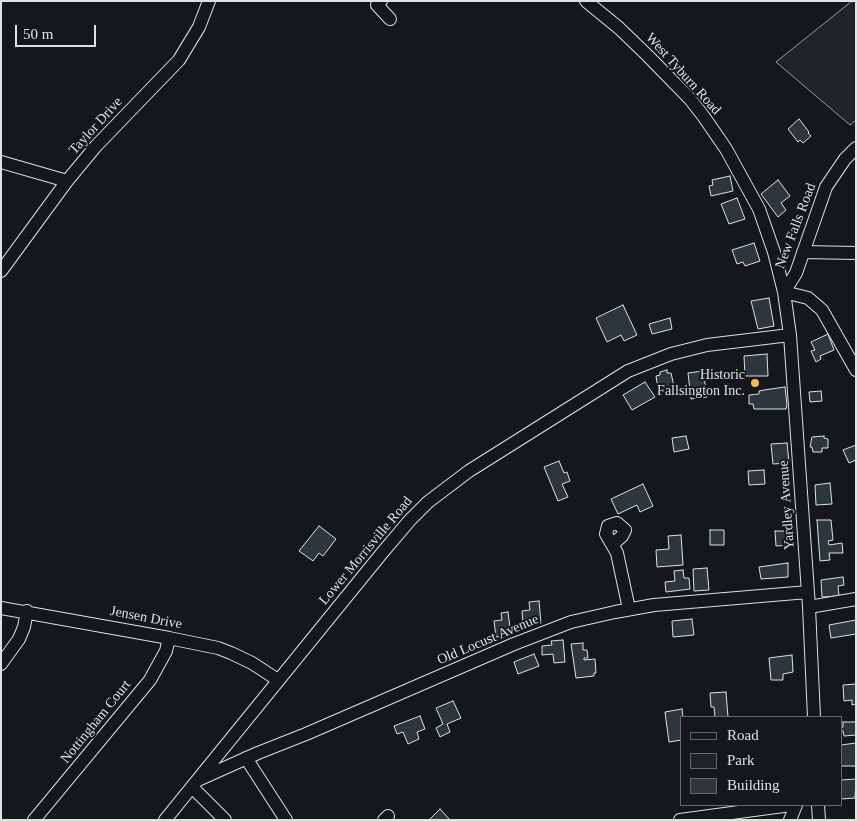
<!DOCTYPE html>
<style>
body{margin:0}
#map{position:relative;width:857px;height:821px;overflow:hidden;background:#14181c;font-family:"Times New Roman",serif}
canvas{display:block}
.frame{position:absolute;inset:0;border:2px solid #d8e6dc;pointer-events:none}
.legend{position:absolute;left:680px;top:716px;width:162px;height:90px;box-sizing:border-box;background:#14181c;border:1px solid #626a69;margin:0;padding:6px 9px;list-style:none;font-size:15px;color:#d8e6dc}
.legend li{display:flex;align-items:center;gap:10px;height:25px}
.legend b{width:25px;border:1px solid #626a69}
.scale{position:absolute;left:15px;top:25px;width:81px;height:22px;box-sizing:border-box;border:2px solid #d8e6dc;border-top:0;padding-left:6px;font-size:15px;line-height:18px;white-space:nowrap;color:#d8e6dc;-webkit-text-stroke:4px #14181c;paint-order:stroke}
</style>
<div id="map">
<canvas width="857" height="821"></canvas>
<div class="frame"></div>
<ul class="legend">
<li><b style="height:6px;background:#14181c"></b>Road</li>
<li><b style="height:14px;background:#202428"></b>Park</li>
<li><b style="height:14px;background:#2c363c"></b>Building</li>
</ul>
<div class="scale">50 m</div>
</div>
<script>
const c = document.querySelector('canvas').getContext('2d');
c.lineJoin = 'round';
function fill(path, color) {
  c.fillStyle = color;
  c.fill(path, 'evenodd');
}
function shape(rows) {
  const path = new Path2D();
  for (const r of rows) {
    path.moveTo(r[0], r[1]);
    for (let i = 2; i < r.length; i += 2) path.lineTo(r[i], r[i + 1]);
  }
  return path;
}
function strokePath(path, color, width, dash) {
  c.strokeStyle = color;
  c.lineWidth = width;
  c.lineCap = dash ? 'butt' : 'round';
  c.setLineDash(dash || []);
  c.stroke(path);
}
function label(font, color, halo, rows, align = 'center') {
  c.font = font + ' "Times New Roman",serif';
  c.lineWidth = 4;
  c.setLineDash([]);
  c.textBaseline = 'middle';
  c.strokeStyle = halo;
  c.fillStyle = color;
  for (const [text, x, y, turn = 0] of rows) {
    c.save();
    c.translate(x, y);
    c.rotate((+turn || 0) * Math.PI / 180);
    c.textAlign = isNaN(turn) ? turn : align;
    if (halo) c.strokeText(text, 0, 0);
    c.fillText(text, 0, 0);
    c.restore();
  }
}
const green = shape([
 [852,1,856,1,856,120,850,125,776,62,852,1]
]);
fill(green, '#202428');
strokePath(green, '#939e99', 1);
const building = shape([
 [799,119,809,132,808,133,811,136,803,143,800,140,798,142,788,129,799,119],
 [730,176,733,191,711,196,709,186,713,185,712,180,730,176],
 [778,180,790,196,781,203,786,210,778,217,761,194,778,180],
 [737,198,745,219,729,224,721,204,737,198],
 [754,243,760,261,745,266,743,262,737,264,732,250,754,243],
 [769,298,774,326,758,329,751,301,769,298],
 [623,305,637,335,624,341,621,335,607,342,596,318,623,305],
 [670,318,672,329,652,334,649,324,670,318],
 [828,334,834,350,820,356,821,359,816,362,811,351,815,350,811,342,828,334],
 [767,354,768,376,745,376,744,356,767,354],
 [667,370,667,373,671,373,674,386,658,389,656,376,660,375,660,372,667,370],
 [703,371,707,397,691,399,688,373,703,371],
 [645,382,655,397,632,410,623,395,645,382],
 [785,387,787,405,786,409,754,409,753,404,749,404,749,395,759,394,759,391,764,390,785,387],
 [821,391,822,401,810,402,809,392,821,391],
 [686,436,689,449,674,452,672,438,686,436],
 [824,436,824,438,828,439,828,448,822,448,822,452,813,452,812,447,810,447,812,437,824,436],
 [787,443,789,463,773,464,771,444,787,443],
 [856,445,856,460,849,463,843,450,856,445],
 [559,461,564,473,567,472,570,481,562,484,568,497,558,501,544,467,559,461],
 [764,470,765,484,749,485,748,471,764,470],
 [830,483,832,504,816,505,815,485,830,483],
 [643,484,653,506,640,512,637,505,618,514,611,499,643,484],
 [817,520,831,520,833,540,828,541,829,545,842,543,843,553,829,553,830,560,820,561,817,520],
 [319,526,336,539,323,556,319,553,313,561,299,551,319,526],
 [710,530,724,530,724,545,710,545,710,530],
 [775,531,792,531,793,545,776,546,775,531],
 [681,535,683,565,657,567,656,550,669,549,668,536,681,535],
 [788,563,788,577,761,579,759,567,788,563],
 [707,568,709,590,694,591,693,569,707,568],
 [683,570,684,578,689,578,690,589,666,592,665,582,675,581,674,571,683,570],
 [843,577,844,585,838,586,839,596,822,597,821,580,843,577],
 [539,601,541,623,523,625,522,611,530,610,529,602,539,601],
 [508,612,511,635,496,637,494,621,502,620,501,613,508,612],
 [692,619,694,635,673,637,672,621,692,619],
 [856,620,856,634,831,638,829,625,856,620],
 [563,640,565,662,554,663,553,654,542,655,542,646,552,645,551,641,563,640],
 [583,643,583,650,587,650,588,658,584,658,584,660,595,659,596,673,594,673,594,676,576,678,571,644,583,643],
 [534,654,539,666,518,674,514,662,534,654],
 [792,655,793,672,783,674,783,680,771,680,769,658,792,655],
 [856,684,856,704,852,705,852,700,844,701,843,685,856,684],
 [726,692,728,717,715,717,714,707,711,707,710,693,726,692],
 [453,701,461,718,447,724,450,732,440,737,436,728,443,724,436,708,453,701],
 [682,709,683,717,681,717,681,740,669,742,665,712,682,709],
 [420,716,425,729,417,732,419,739,408,744,403,732,397,734,394,726,420,716],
 [843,722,856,722,856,735,844,736,843,731,841,731,841,728,843,727,843,722],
 [856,743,856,766,841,766,841,745,856,743],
 [856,779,855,798,841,799,841,780,856,779],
 [440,809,450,820,429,820,440,809]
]);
fill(building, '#2c363c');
strokePath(building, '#d8e6dc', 1);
const minor = shape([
 [381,1,377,5,390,19],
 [586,1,619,28,648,56,690,99,704,117,726,149,759,209,774,252,784,292,790,335,809,607,814,717],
 [1,162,67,181],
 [803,252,856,253],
 [1,271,67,181,96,146,179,60,199,27,209,1],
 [784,292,796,273,826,187,845,159,856,148],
 [784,292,808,298,822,310,856,370],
 [613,544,622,536,625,530,617,523,608,526,606,534,617,553,629,609],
 [809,607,856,599],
 [1,608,169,638,218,648,231,653,252,663,278,680],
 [1,664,19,639,24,627,27,611],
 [246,758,286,820],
 [200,779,258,753,306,734,514,644,571,622,615,612,654,605,808,592],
 [192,787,225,820],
 [818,805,819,820],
 [34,820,150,680,166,651,169,638],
 [165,820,382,553,410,520,428,502,469,471,628,371,671,354,707,345,790,335],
 [384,820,388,816],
 [680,820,791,805],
 [790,820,796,805]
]);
strokePath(minor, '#d8e6dc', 14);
strokePath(minor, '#14181c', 12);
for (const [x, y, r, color] of [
 [755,383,5,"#ffb74d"]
]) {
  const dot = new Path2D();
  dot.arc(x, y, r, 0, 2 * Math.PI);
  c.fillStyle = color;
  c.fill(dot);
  strokePath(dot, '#14181c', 2);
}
label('14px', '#d8e6dc', '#14181c', [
 ["West Tyburn Road",683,74,48],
 ["Taylor Drive",96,126,-48],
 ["New Falls Road",796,226,-69],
 ["Yardley Avenue",787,505,-94],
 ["Lower Morrisville Road",366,551,-50],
 ["Jensen Drive",146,618,11],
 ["Old Locust Avenue",488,640,-23],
 ["Nottingham Court",96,722,-51]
]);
label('14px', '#d8e6dc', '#14181c', [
 ["Historic",745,375],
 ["Fallsington Inc.",745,391]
], 'right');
</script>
